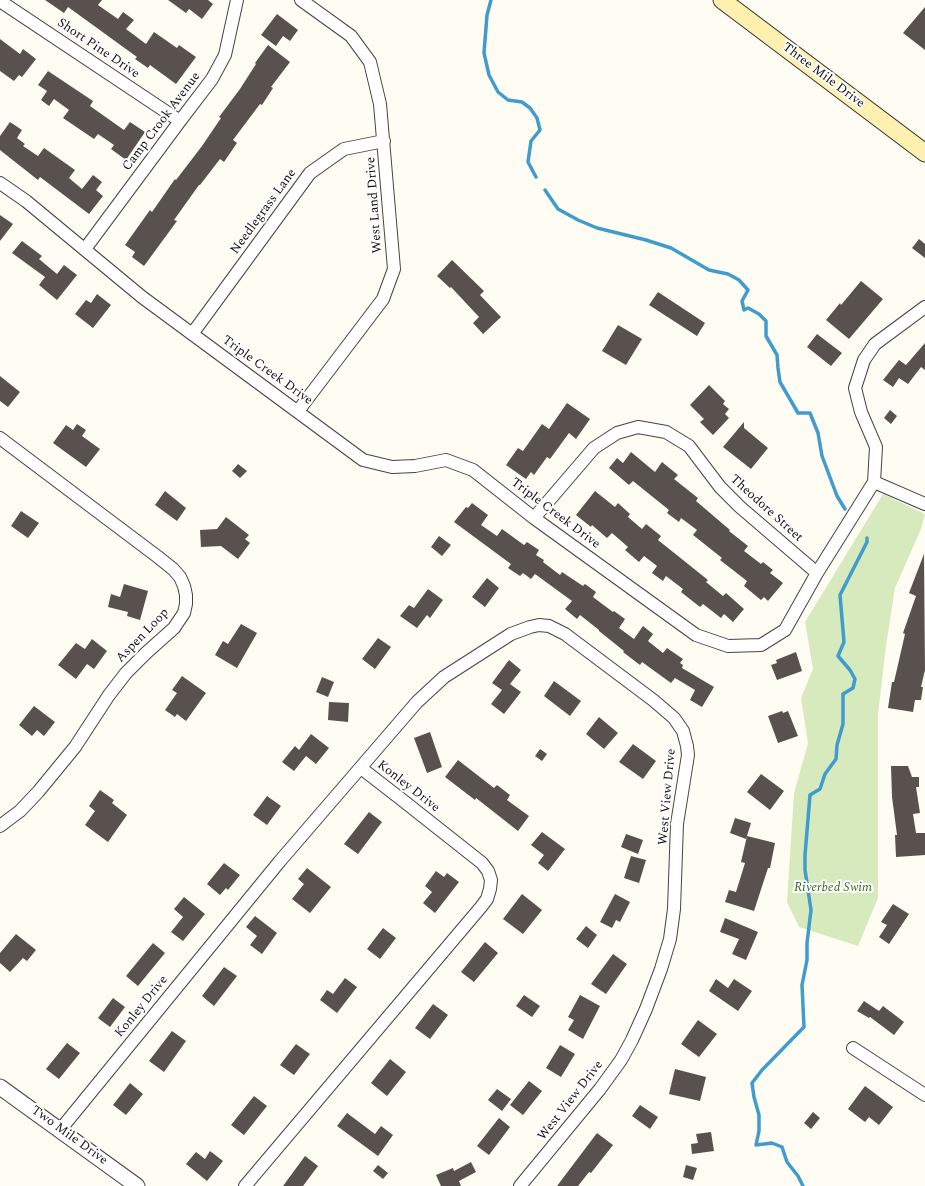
<!DOCTYPE html>
<style>
body{margin:0}
canvas{display:block;background:#fffcf4}
</style>
<canvas width="925" height="1186"></canvas>
<script>
const c = document.querySelector('canvas').getContext('2d');
c.lineJoin = 'round';
function fill(path, color) {
  c.fillStyle = color;
  c.fill(path, 'evenodd');
}
function shape(rows) {
  const path = new Path2D();
  for (const r of rows) {
    path.moveTo(r[0], r[1]);
    for (let i = 2; i < r.length; i += 2) path.lineTo(r[i], r[i + 1]);
  }
  return path;
}
function strokePath(path, color, width, dash) {
  c.strokeStyle = color;
  c.lineWidth = width;
  c.lineCap = dash ? 'butt' : 'round';
  c.setLineDash(dash || []);
  c.stroke(path);
}
function label(font, color, halo, rows, align = 'center') {
  c.font = font + ' Spectral,serif';
  c.lineWidth = 4;
  c.setLineDash([]);
  c.textBaseline = 'middle';
  c.strokeStyle = halo;
  c.fillStyle = color;
  for (const [text, x, y, turn = 0] of rows) {
    c.save();
    c.translate(x, y);
    c.rotate((+turn || 0) * Math.PI / 180);
    c.textAlign = isNaN(turn) ? turn : align;
    if (halo) c.strokeText(text, 0, 0);
    c.fillText(text, 0, 0);
    c.restore();
  }
}
fill(shape([
 [883,494,925,514,921,529,895,588,886,646,878,714,878,898,858,946,799,927,787,902,794,793,808,743,801,698,813,669,805,622]
]), '#d7eabd');
strokePath(shape([
 [491,0,487,15,484,53,489,75,498,92,508,100,522,102,530,108,537,118,540,130,531,141,528,162,536,177],
 [545,190,558,209,578,220,597,228,646,240,671,248,709,270,728,274,739,280,748,290,742,301,744,310,748,308,759,314,766,321,766,336,777,355,778,368,780,382,798,413,810,413,818,433,822,456,837,496,845,509],
 [803,1186,798,1176,787,1162,782,1147,772,1143,756,1145,759,1131,759,1115,754,1097,752,1083,762,1070,804,1027,802,985,807,960,807,943,811,910,805,870,805,855,810,795,820,789,825,774,836,759,837,745,843,724,843,694,853,688,855,679,850,670,838,656,844,642,840,595,867,542,867,538]
]), '#409ccd', 3.5);
fill(shape([
 [45,0,102,0,98,5,118,19,123,12,134,20,126,29,146,44,154,32,177,48,179,45,196,57,176,84,150,65,148,68,135,59,137,57,68,7,64,13],
 [168,0,208,0,213,4,202,19,189,9,186,13],
 [925,7,925,50,903,33],
 [277,14,298,30,290,41,283,36,276,46,261,35],
 [0,39,20,54,23,49,36,59,22,77,19,75,14,81,0,71],
 [268,45,290,62,271,87,273,88,262,105,260,104,233,140,237,143,224,162,220,159,200,185,199,185,174,220,177,221,144,266,132,257,135,252,125,245,150,210,152,212,175,179,176,180,202,146,221,118,219,117,240,89,256,64,255,63],
 [48,71,93,101,90,106,124,130,130,122,145,132,126,160,111,149,114,145,98,134,94,139,63,118,69,110,54,99,49,106,41,100,47,91,38,85],
 [10,122,22,130,17,138,25,144,23,146,38,156,44,148,75,170,69,178,82,189,93,175,102,182,96,190,103,196,89,214,40,177,38,180,0,150,0,136],
 [0,215,13,224,0,241],
 [919,239,925,244,925,258,912,248],
 [22,241,42,256,39,259,57,274,64,265,77,275,57,300,39,285,45,277,12,253],
 [452,260,484,291,480,295,501,317,483,334,473,323,479,317,451,287,450,288,437,276],
 [861,281,883,299,849,339,826,320,840,303,841,305],
 [658,292,705,323,697,336,649,305],
 [97,294,111,305,93,328,75,314,86,300,91,303],
 [618,325,642,339,626,365,602,351],
 [817,334,842,353,831,366,807,347],
 [925,343,925,370,921,367,908,384,899,378,893,387,883,380,899,360,906,365],
 [0,376,20,392,8,407,0,401],
 [709,385,725,401,723,404,729,409,725,414,729,418,713,435,700,422,704,419,690,405],
 [567,403,590,419,576,439,569,433,550,459,547,457,534,475,531,472,526,479,506,465,518,448,523,451,542,424,549,429],
 [890,410,897,416,891,424,884,418],
 [744,422,744,428,768,448,751,469,723,447],
 [77,424,86,430,82,436,100,449,86,467,53,443,66,425,73,430],
 [631,452,655,472,662,462,678,475,674,479,698,498,696,501,730,530,729,531,748,546,744,551,761,564,763,562,773,570,770,573,783,583,768,601,764,597,761,600,744,586,747,581,720,560,722,558,693,535,697,530,681,518,679,522,667,513,669,510,633,481,629,485,609,468,617,458,623,463],
 [238,464,247,471,240,478,232,471],
 [165,491,186,508,177,521,155,505],
 [595,491,615,507,618,503,630,514,628,517,642,529,646,524,661,536,658,540,708,580,706,582,723,596,726,593,744,609,733,622,724,614,721,618,703,604,700,607,681,592,683,589,666,576,663,581,652,573,657,566,644,556,639,562,625,550,628,547,612,533,607,538,592,525,591,527,576,515],
 [472,503,488,515,481,525,497,536,502,529,524,545,527,542,539,550,536,555,544,560,543,562,560,575,562,572,583,586,585,584,596,592,593,597,613,612,614,611,625,619,619,628,634,639,643,626,653,634,648,641,663,653,667,648,683,659,680,663,683,665,682,668,714,687,702,707,690,700,695,690,675,678,671,683,642,662,640,665,623,652,624,651,599,631,599,630,580,615,577,619,565,609,572,601,535,574,531,579,523,573,520,576,508,568,511,564,454,522,466,507,468,508],
 [21,511,39,523,28,538,11,526],
 [226,517,249,535,245,539,250,543,238,559,221,546,201,547,200,530,217,529],
 [439,536,451,545,442,556,431,547],
 [924,554,925,670,921,687,923,687,921,700,915,700,913,712,888,708,892,682,894,682,905,634,903,633,916,596,909,593],
 [487,578,499,588,485,607,472,597],
 [124,584,148,591,140,620,127,616,128,612,108,607,111,594,120,597],
 [428,589,443,600,430,618,427,615,417,628,400,616,409,605,414,608],
 [241,624,257,633,237,668,215,655,223,641,228,644],
 [378,638,391,647,375,669,362,659],
 [92,639,107,651,94,669,87,664,76,679,58,665,76,643,85,649],
 [796,652,802,671,777,680,771,665,777,663,776,660],
 [509,660,521,670,510,684,521,692,504,714,491,704,502,690,492,683],
 [182,676,206,693,186,721,177,714,175,717,165,710,177,693,172,690],
 [322,677,334,682,328,697,316,692],
 [554,681,581,701,570,716,544,696],
 [329,702,349,703,348,722,328,720],
 [34,706,55,722,44,736,37,730,32,736,19,725],
 [782,711,783,713,788,711,798,736,778,743,768,716],
 [599,717,618,733,604,749,586,734],
 [430,732,442,767,427,773,414,738],
 [311,734,329,748,316,764,306,756,294,771,282,762,295,746,299,750],
 [633,744,656,761,643,779,619,762],
 [540,749,547,754,542,761,535,756],
 [458,760,494,788,497,785,510,795,507,800,529,816,518,831,476,798,475,800,445,777],
 [891,766,908,766,912,777,919,777,919,787,916,787,920,813,913,814,916,833,925,833,925,855,896,857,895,835,897,835,892,797],
 [761,774,784,791,770,810,747,792],
 [100,790,114,800,112,803,127,815,108,842,85,825,95,811,89,806],
 [267,796,281,806,267,825,253,815],
 [369,812,382,822,358,854,344,844],
 [735,818,751,823,746,839,730,833],
 [542,832,565,849,548,871,538,863,544,855,531,845],
 [626,834,643,840,638,854,621,847],
 [747,836,775,843,770,868,768,868,754,911,725,902,729,890,736,892,745,863,741,862],
 [631,856,646,860,639,883,624,878],
 [224,863,240,875,228,890,226,888,220,895,207,884],
 [307,868,331,887,310,913,292,899,304,884,298,879],
 [436,871,444,877,447,873,459,882,435,913,423,903,432,892,425,886],
 [522,894,542,910,523,934,503,919],
 [615,894,630,902,620,922,616,920,612,928,600,922],
 [184,897,205,914,183,941,171,932,183,917,174,909],
 [893,904,909,914,889,944,879,937,887,925,881,922],
 [255,916,277,933,262,954,250,945,257,936,246,927],
 [725,918,758,932,746,960,732,954,739,939,720,932],
 [586,926,597,935,588,948,576,939],
 [383,928,396,938,380,959,367,949],
 [16,934,36,950,27,961,23,958,10,972,0,963,0,953],
 [485,942,498,953,474,982,461,972],
 [153,943,165,953,138,986,126,976],
 [613,954,627,964,606,994,591,984],
 [224,967,237,976,214,1006,202,996],
 [345,978,357,987,337,1013,320,1000,327,990,333,994],
 [716,979,728,988,734,979,752,991,738,1011,709,991],
 [524,995,540,1006,532,1017,516,1006],
 [580,995,600,1006,583,1039,568,1030,574,1020,568,1017],
 [113,998,125,1007,110,1027,98,1018],
 [864,1001,879,1011,883,1006,904,1022,894,1035,870,1017,869,1018,857,1011],
 [433,1004,448,1015,430,1039,415,1028],
 [698,1020,717,1034,699,1057,681,1044],
 [172,1031,186,1041,164,1072,149,1061],
 [67,1043,80,1053,59,1079,46,1069],
 [296,1044,310,1054,294,1075,280,1065],
 [560,1045,575,1054,561,1077,546,1068],
 [390,1059,406,1072,387,1096,371,1083],
 [675,1069,706,1077,700,1101,669,1094],
 [529,1081,542,1091,523,1115,510,1105],
 [130,1083,143,1094,126,1115,113,1105],
 [865,1086,893,1107,879,1125,869,1117,865,1122,848,1109],
 [497,1089,511,1099,502,1111,488,1100],
 [254,1096,267,1106,244,1135,231,1125],
 [640,1105,658,1117,650,1129,632,1116],
 [813,1112,820,1118,811,1129,804,1123],
 [347,1113,375,1134,381,1126,393,1135,378,1156,337,1126],
 [499,1118,510,1127,489,1155,477,1146],
 [711,1132,714,1151,692,1154,691,1144,698,1143,696,1134],
 [597,1133,613,1145,591,1173,589,1172,578,1186,557,1186],
 [210,1151,223,1161,207,1181,186,1164,196,1152,205,1159],
 [305,1156,318,1166,303,1186,283,1186],
 [471,1162,476,1172,459,1181,461,1186,441,1186,436,1175,453,1168,454,1171],
 [378,1165,388,1173,383,1179,373,1171],
 [686,1165,697,1168,693,1180,683,1177]
]), '#59514d');
const minor = shape([
 [0,1,180,121],
 [0,183,26,201,142,297,363,460,392,467,415,466,446,460,473,470,534,518,696,635,728,646,761,645,785,630,817,573,874,482,876,447,861,412,855,388,864,360,875,344,925,307],
 [85,249,180,121,212,79,225,55,237,0],
 [192,334,310,173,344,149,384,141],
 [298,411,383,299,394,269,380,104,370,62,351,36,301,0],
 [0,438,158,557,173,569,180,577,184,586,186,595,186,604,184,613,174,628,146,653,126,673,109,695,75,747,38,792,20,811,0,826],
 [874,482,925,504],
 [534,518,594,448,617,433,638,427,666,432,689,446,720,487,740,507,817,573],
 [853,1048,925,1095],
 [60,1130,280,861,417,702,444,677,511,634,530,627,539,625,549,626,565,634,653,700,674,718,683,731,687,746,688,755,677,824,674,909,670,939,661,969,646,1009,632,1040,621,1060,600,1089,520,1186],
 [245,1186,481,907,487,899,490,889,491,880,488,871,482,863,401,799,361,768]
]);
const tertiary = shape([
 [0,1087,137,1186]
]);
const secondary = shape([
 [722,0,925,153]
]);
strokePath(minor, '#444', 14);
strokePath(tertiary, '#444', 17);
strokePath(secondary, '#333', 19);
strokePath(minor, '#fff', 12);
strokePath(tertiary, '#fff', 15);
strokePath(secondary, '#fef1b0', 17);
label('13px', '#111', '#fff', [
 ["Short Pine Drive",98,49,34],
 ["Three Mile Drive",823,76,37],
 ["Camp Crook Avenue",162,122,-53],
 ["West Land Drive",375,205,-94],
 ["Needlegrass Lane",264,212,-54],
 ["Triple Creek Drive",267,371,36],
 ["Theodore Street",766,509,42],
 ["Triple Creek Drive",555,514,37],
 ["Aspen Loop",143,636,-46],
 ["Konley Drive",408,787,38],
 ["West View Drive",668,797,-85],
 ["Konley Drive",142,1007,-51],
 ["West View Drive",571,1101,-52],
 ["Two Mile Drive",69,1136,36]
]);
label('italic 13px', '#336920', '#fff', [
 ["Riverbed Swim",833,888]
]);
</script>
